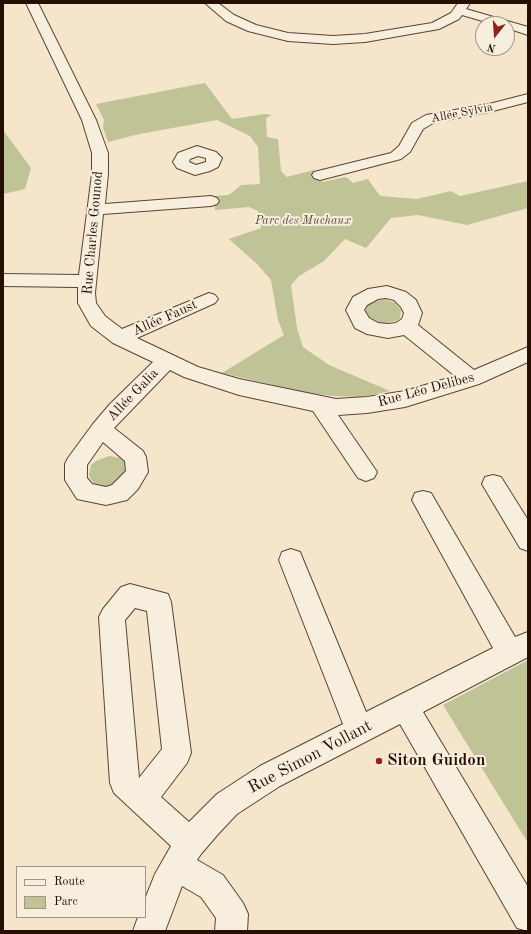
<!DOCTYPE html>
<meta charset="utf-8">
<style>
body{margin:0}
#map{position:relative;width:531px;height:934px;overflow:hidden;background:#f4e5cb;font-family:"Old Standard TT",serif}
canvas{display:block}
.frame{position:absolute;inset:0;border:4px solid #270f00;pointer-events:none}
.legend{position:absolute;left:16px;top:866px;width:130px;height:52px;box-sizing:border-box;background:#f8eedd;border:1px solid #a49585;margin:0;padding:5px 7px;list-style:none;font-size:12px;color:#270f00}
.legend li{display:flex;align-items:center;gap:8px;height:20px}
.legend b{width:20px;border:1px solid #a49585}
.north{position:absolute;left:475px;top:16px;width:40px;height:40px;box-sizing:border-box;background:#f8eedd;border:1px solid #a49585;border-radius:50%;rotate:197deg;font-size:11px;font-weight:700;line-height:16px;text-align:center;color:#270f00}
.north::after{content:'';display:block;margin:auto;width:14px;height:18px;background:#8f2418;clip-path:polygon(50% 0,100% 100%,50% 72%,0 100%)}
</style>
<div id="map">
<canvas width="531" height="934"></canvas>
<div class="frame"></div>
<ul class="legend">
<li><b style="height:5px;background:#f8eedd"></b>Route</li>
<li><b style="height:11px;background:#bfc395"></b>Parc</li>
</ul>
<div class="north">N</div>
</div>
<script>
const c = document.querySelector('canvas').getContext('2d');
c.lineJoin = 'round';
function fill(path, color) {
  c.fillStyle = color;
  c.fill(path, 'evenodd');
}
function shape(rows) {
  const path = new Path2D();
  for (const r of rows) {
    path.moveTo(r[0], r[1]);
    for (let i = 2; i < r.length; i += 2) path.lineTo(r[i], r[i + 1]);
  }
  return path;
}
function strokePath(path, color, width, dash) {
  c.strokeStyle = color;
  c.lineWidth = width;
  c.lineCap = dash ? 'butt' : 'round';
  c.setLineDash(dash || []);
  c.stroke(path);
}
function label(font, color, halo, rows, align = 'center') {
  c.font = font + ' "Old Standard TT",serif';
  c.lineWidth = 4;
  c.setLineDash([]);
  c.textBaseline = 'middle';
  c.strokeStyle = halo;
  c.fillStyle = color;
  for (const [text, x, y, turn = 0] of rows) {
    c.save();
    c.translate(x, y);
    c.rotate((+turn || 0) * Math.PI / 180);
    c.textAlign = isNaN(turn) ? turn : align;
    if (halo) c.strokeText(text, 0, 0);
    c.fillText(text, 0, 0);
    c.restore();
  }
}
fill(shape([
 [205,83,232,119,265,114,272,115,266,118,267,137,278,139,281,171,287,177,314,170,322,182,346,177,353,183,368,179,380,196,417,199,451,191,460,196,528,181,528,208,467,225,418,215,391,218,366,248,345,239,324,261,299,276,291,285,297,328,303,347,329,365,390,391,361,397,334,396,307,393,222,373,284,335,278,320,271,280,257,264,229,239,261,228,258,211,249,207,215,210,214,196,229,195,241,185,260,184,258,147,250,136,217,120,139,134,108,142,103,128,104,120,96,104],
 [3,130,31,168,25,189,3,194],
 [384,299,395,303,401,310,400,318,396,321,379,324,369,319,366,315,366,307,368,304],
 [109,456,121,458,126,462,128,467,123,481,107,488,95,485,89,476,91,465,96,461],
 [528,660,528,843,443,705]
]), '#bfc395');
const minor = shape([
 [26,3,38,3,96,120,108,153,108,174,105,204,211,196,217,198,219,201,217,204,211,206,103,214,95,293,96,303,105,316,122,329,209,293,215,295,218,299,215,303,137,338,198,367,239,379,336,399,367,397,405,391,455,376,404,335,388,338,367,334,355,328,346,310,353,297,368,289,387,286,406,292,416,300,422,313,418,325,474,370,528,347,528,362,479,384,405,407,367,413,338,415,377,472,374,478,366,481,358,478,313,411,239,395,184,377,170,370,114,428,143,451,146,457,148,472,138,489,127,500,106,505,77,499,65,480,65,464,68,458,93,424,110,404,153,362,113,343,91,326,78,303,78,287,3,286,3,274,79,275,92,174,92,153,82,120,26,3],
 [386,298,394,300,401,307,404,313,402,319,396,323,388,324,378,323,369,318,364,310,367,305,378,299,386,298],
 [103,442,125,461,126,471,112,485,106,487,92,484,87,478,87,465,103,442],
 [205,3,218,3,234,15,256,25,288,33,333,36,365,34,432,23,451,13,458,3,470,3,466,9,528,27,528,35,507,28,507,24,493,24,462,15,459,19,439,29,365,42,333,44,288,41,248,31,226,21,205,3],
 [528,94,528,102,489,112,435,122,423,129,410,152,401,159,320,180,314,178,312,175,314,172,391,153,399,146,412,123,426,115,489,104,528,94],
 [197,146,216,152,222,158,218,167,210,171,195,175,177,168,173,162,178,153,197,146],
 [198,156,206,158,206,162,196,165,189,162,190,159,198,156],
 [493,475,501,477,528,520,528,551,520,548,482,484,485,477,493,475],
 [423,491,431,493,515,637,528,632,528,657,423,712,528,887,528,931,517,928,400,724,280,786,237,814,219,833,201,854,197,860,223,875,243,903,248,914,247,931,215,931,216,918,201,897,182,886,165,931,133,931,138,917,145,917,145,899,155,874,171,846,114,793,110,783,99,617,103,609,121,587,130,584,168,594,171,602,191,753,187,763,161,797,189,822,217,794,260,766,343,724,279,560,282,552,291,549,300,552,366,712,493,648,412,500,415,493,423,491],
 [135,608,147,611,162,749,139,778,125,620,135,608]
]);
strokePath(minor, '#5a4433', 2);
fill(minor, '#f8eedd');
for (const [x, y, r, color] of [
 [379,761,4,"#8f2418"]
]) {
  const dot = new Path2D();
  dot.arc(x, y, r, 0, 2 * Math.PI);
  c.fillStyle = color;
  c.fill(dot);
  strokePath(dot, '#f8eedd', 1.5);
}
label('12px', '#270f00', '#f8eedd', [
 ["Allée Sylvia",462,113,-11]
]);
label('italic 12px', '#5c4e34', '#f8eedd', [
 ["Parc des Muchaux",303,221]
]);
label('14px', '#270f00', '#f8eedd', [
 ["Rue Charles Gounod",93,233,-85],
 ["Allée Faust",165,318,-24],
 ["Rue Léo Delibes",426,390,-15],
 ["Allée Galia",133,395,-46]
]);
label('17px', '#270f00', '#f8eedd', [
 ["Rue Simon Vollant",310,757,-28]
]);
label('bold 17px', '#270f00', '#f8eedd', [
 ["Siton Guidon",387,761]
], 'left');
</script>
